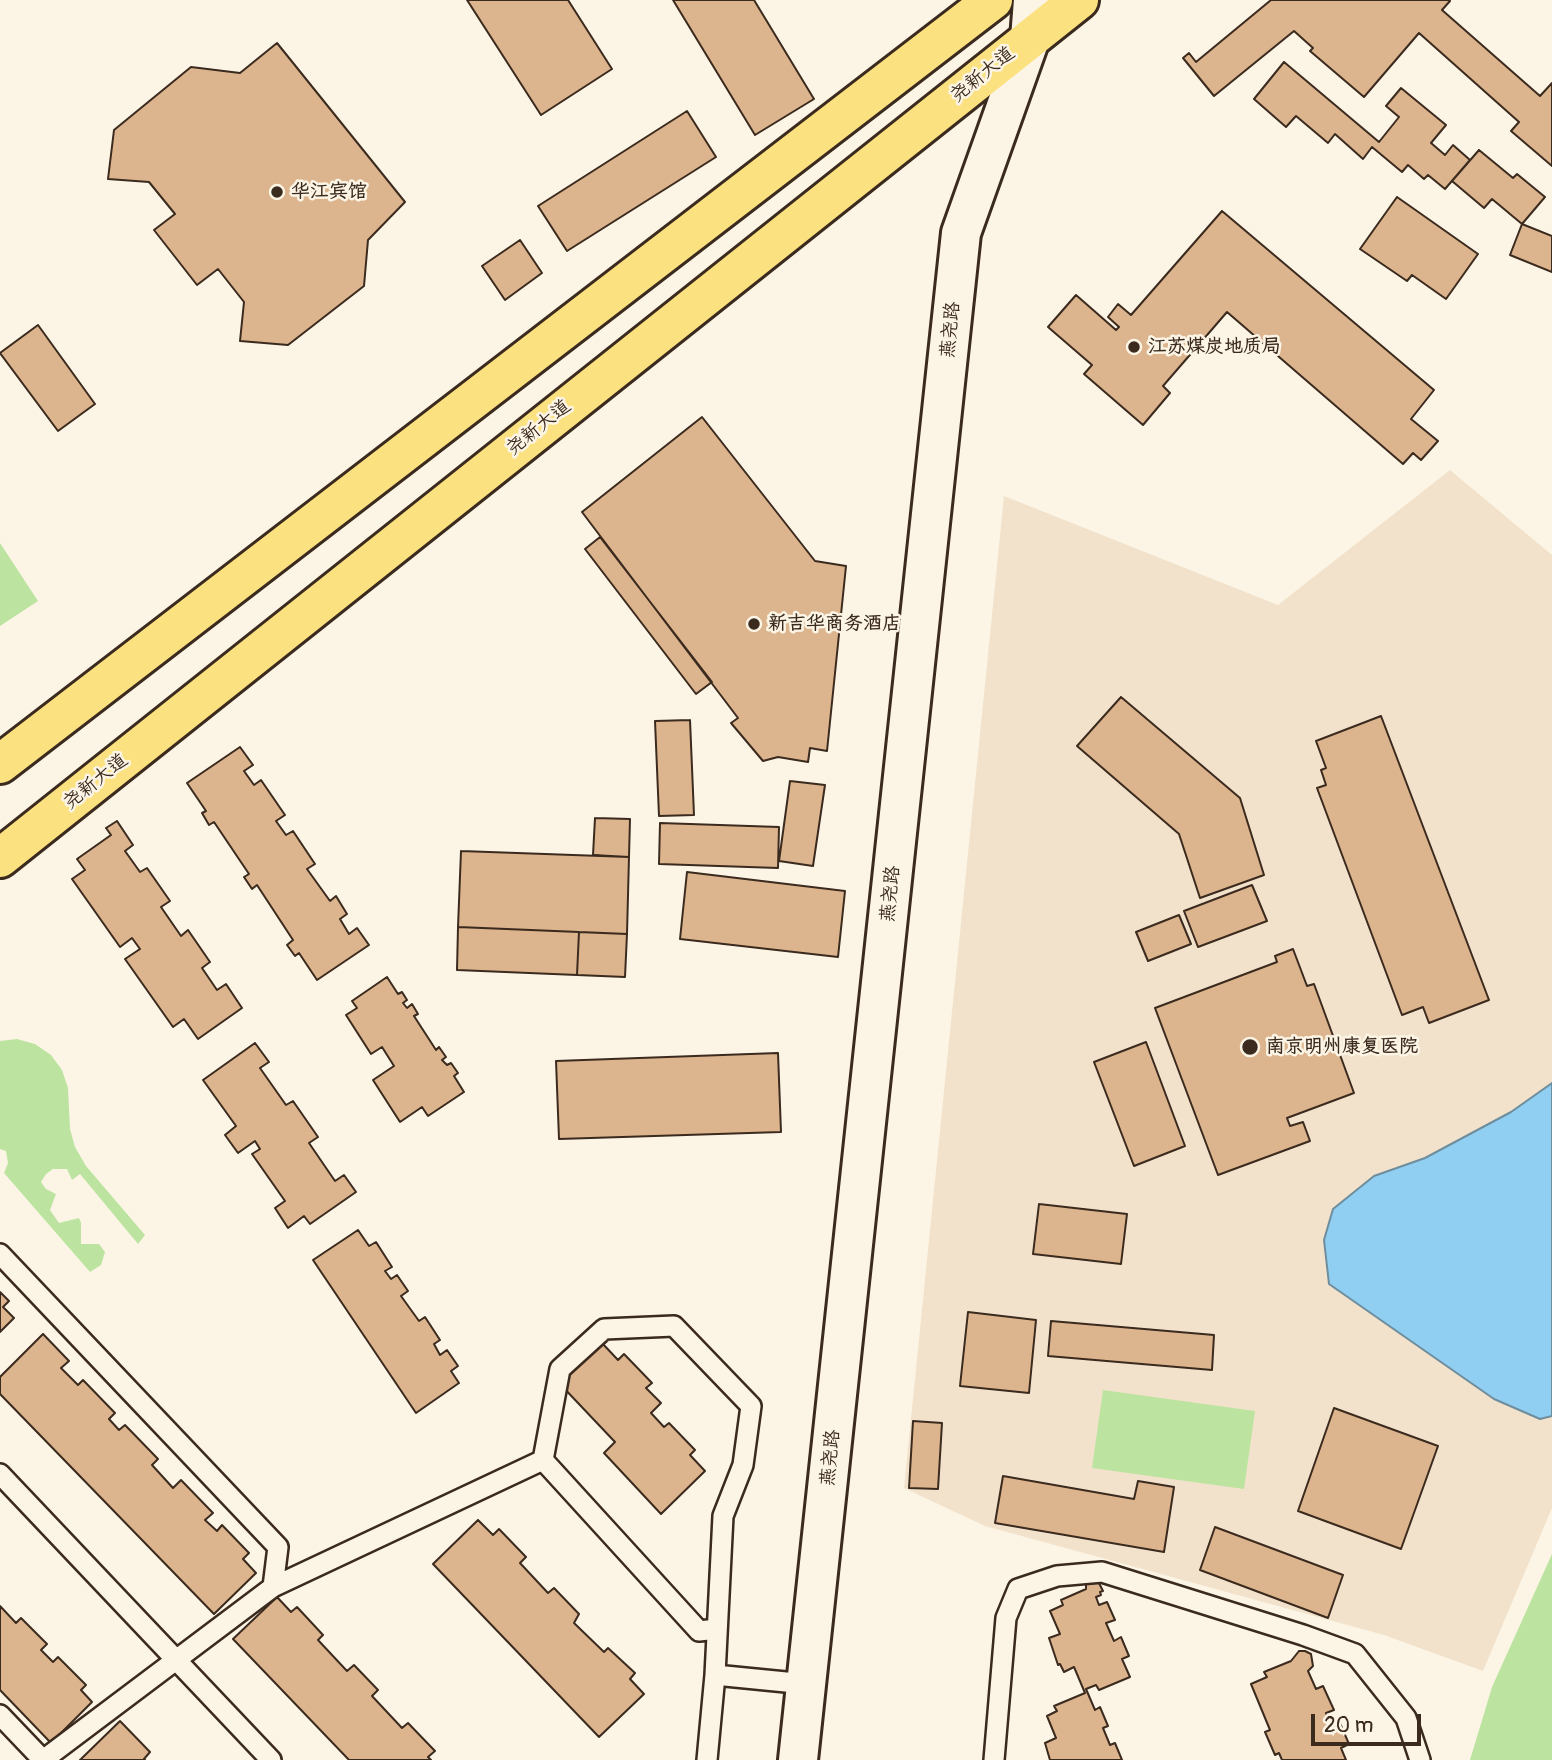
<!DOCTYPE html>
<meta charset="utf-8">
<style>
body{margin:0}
#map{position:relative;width:1552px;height:1760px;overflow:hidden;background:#fcf5e5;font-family:Pangolin,sans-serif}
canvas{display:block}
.scale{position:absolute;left:1311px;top:1714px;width:110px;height:32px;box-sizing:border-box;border:4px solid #3b2a1e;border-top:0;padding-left:9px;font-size:21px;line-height:24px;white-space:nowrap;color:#3b2a1e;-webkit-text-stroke:5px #fcf5e5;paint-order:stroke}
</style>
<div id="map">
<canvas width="1552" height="1760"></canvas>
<div class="scale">20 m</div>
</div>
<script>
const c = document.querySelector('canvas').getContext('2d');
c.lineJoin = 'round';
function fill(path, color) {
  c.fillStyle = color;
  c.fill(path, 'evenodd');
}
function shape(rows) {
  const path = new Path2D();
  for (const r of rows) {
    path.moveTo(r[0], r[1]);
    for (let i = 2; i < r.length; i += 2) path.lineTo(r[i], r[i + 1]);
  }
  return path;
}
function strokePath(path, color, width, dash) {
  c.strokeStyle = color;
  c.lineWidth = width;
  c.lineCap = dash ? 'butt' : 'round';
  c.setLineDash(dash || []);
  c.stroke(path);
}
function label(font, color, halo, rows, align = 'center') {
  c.font = font + ' Pangolin,"LXGW WenKai TC",sans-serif';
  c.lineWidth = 5;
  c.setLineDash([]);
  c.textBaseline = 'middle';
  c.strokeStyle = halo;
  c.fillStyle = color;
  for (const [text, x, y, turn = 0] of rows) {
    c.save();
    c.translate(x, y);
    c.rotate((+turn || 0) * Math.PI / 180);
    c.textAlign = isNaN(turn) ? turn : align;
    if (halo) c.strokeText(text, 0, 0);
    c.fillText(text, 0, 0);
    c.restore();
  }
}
fill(shape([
 [1450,470,1552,555,1552,1508,1483,1671,1384,1635,985,1526,904,1488,1004,496,1278,605]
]), '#f2e2cb');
fill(shape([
 [0,543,38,601,0,626],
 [17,1039,35,1044,51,1055,62,1070,68,1088,70,1129,75,1147,86,1166,145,1235,138,1244,80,1174,72,1180,67,1169,53,1169,46,1174,41,1182,46,1189,56,1194,50,1210,59,1223,79,1218,81,1223,81,1244,99,1244,105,1252,101,1265,90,1272,4,1173,8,1163,6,1151,0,1149,0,1041],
 [1103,1390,1255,1411,1244,1489,1092,1468],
 [1552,1554,1552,1760,1470,1760,1492,1687]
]), '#bce4a0');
const water = shape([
 [1552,1083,1552,1416,1540,1419,1494,1399,1329,1284,1324,1240,1333,1209,1374,1176,1425,1158,1511,1112,1552,1083]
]);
fill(water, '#90cff1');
strokePath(water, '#6e8d9d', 2);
const building = shape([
 [467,0,568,0,612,69,541,115,467,0],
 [673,0,754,0,814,99,755,135,673,0],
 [1271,0,1448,0,1450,1,1442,10,1540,96,1552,83,1552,166,1511,131,1519,122,1419,33,1364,97,1310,51,1313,48,1294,31,1214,96,1183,58,1189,53,1196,62,1271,0],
 [277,43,405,202,368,240,364,286,288,345,240,341,244,302,218,269,197,285,154,230,175,214,149,182,108,179,114,130,191,67,240,73,277,43],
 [1284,62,1379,142,1399,117,1386,106,1401,88,1446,125,1431,143,1445,155,1453,145,1470,160,1445,189,1428,175,1424,179,1408,165,1402,172,1372,147,1363,159,1335,134,1328,143,1296,116,1286,127,1254,99,1284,62],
 [687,111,716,157,567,251,538,206,687,111],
 [1479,150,1513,178,1517,174,1545,197,1522,224,1492,199,1484,208,1452,181,1479,150],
 [1397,197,1478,254,1446,299,1412,275,1407,281,1360,249,1397,197],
 [1222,211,1434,390,1411,419,1438,441,1421,460,1413,453,1403,464,1227,312,1163,386,1170,393,1143,425,1084,374,1092,365,1048,327,1076,295,1116,330,1119,327,1108,317,1118,304,1131,315,1222,211],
 [1522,224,1552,236,1552,272,1510,255,1522,224],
 [520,240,542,273,505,300,482,266,520,240],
 [38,325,95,404,58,431,0,353,38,325],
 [702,417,815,561,846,566,827,751,810,748,808,762,778,757,763,761,731,723,738,718,582,512,702,417],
 [600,537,712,682,696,694,585,549,600,537],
 [1121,697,1240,798,1264,875,1200,898,1179,834,1077,746,1121,697],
 [1381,716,1489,1000,1429,1023,1423,1007,1402,1015,1317,788,1326,785,1321,770,1326,768,1316,741,1381,716],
 [690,720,694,815,659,816,655,721,690,720],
 [240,747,253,765,244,771,254,785,261,780,285,815,276,821,286,835,293,831,315,864,307,869,330,901,336,896,347,914,340,919,349,934,357,928,369,945,317,980,299,953,295,956,287,945,293,940,257,885,252,889,244,877,249,874,214,822,209,825,202,813,206,811,187,783,240,747],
 [790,781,825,785,813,866,779,861,790,781],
 [595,818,630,819,629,857,593,855,595,818],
 [117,821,133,845,125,851,140,872,147,868,170,901,161,907,181,936,188,930,210,962,202,968,217,990,226,984,242,1008,198,1039,184,1019,173,1027,125,959,140,949,132,938,120,947,72,879,85,870,77,859,111,835,106,828,117,821],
 [660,823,779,827,778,868,659,864,660,823],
 [461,851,629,857,627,934,458,927,461,851],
 [687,872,845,891,838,957,680,939,687,872],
 [1252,885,1267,921,1198,947,1184,911,1252,885],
 [1179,915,1191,944,1148,961,1136,932,1179,915],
 [458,927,579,932,577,975,457,970,458,927],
 [579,932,627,934,625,977,577,975,579,932],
 [1293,949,1307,986,1314,984,1354,1093,1287,1118,1290,1126,1303,1122,1310,1141,1218,1175,1155,1008,1277,962,1275,956,1293,949],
 [387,977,398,994,402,992,407,1000,403,1003,407,1008,412,1004,418,1014,414,1016,436,1050,439,1047,446,1057,442,1060,447,1065,451,1063,458,1073,454,1076,464,1092,428,1116,422,1107,400,1122,373,1080,394,1066,382,1047,371,1054,346,1015,357,1008,352,1001,387,977],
 [1146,1042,1185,1146,1134,1166,1094,1062,1146,1042],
 [255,1043,269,1062,260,1068,286,1105,293,1101,318,1137,309,1143,335,1181,344,1175,356,1192,310,1224,304,1216,288,1228,275,1208,285,1201,252,1154,260,1149,255,1141,238,1153,225,1135,236,1126,203,1080,255,1043],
 [778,1053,781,1132,559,1139,556,1061,778,1053],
 [1039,1204,1127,1214,1121,1264,1033,1254,1039,1204],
 [358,1230,369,1246,376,1242,392,1267,385,1271,391,1279,397,1275,408,1291,401,1296,419,1321,425,1317,440,1340,434,1344,440,1355,447,1350,458,1366,451,1371,459,1383,416,1413,313,1260,358,1230],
 [0,1292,9,1301,3,1307,14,1318,0,1332,0,1292],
 [968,1312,1036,1320,1029,1393,960,1386,968,1312],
 [1051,1321,1214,1335,1212,1370,1048,1356,1051,1321],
 [43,1334,69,1361,61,1368,78,1385,83,1380,115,1413,109,1419,119,1430,125,1425,158,1459,152,1465,173,1488,181,1480,213,1513,205,1520,217,1531,222,1525,249,1553,243,1559,256,1573,214,1614,0,1394,0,1377,43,1334],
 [602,1343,618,1360,624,1354,652,1383,646,1388,661,1403,651,1413,664,1427,669,1423,695,1450,690,1455,705,1471,661,1514,604,1453,615,1442,560,1384,602,1343],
 [1334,1408,1438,1446,1401,1549,1298,1511,1334,1408],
 [913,1421,942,1423,938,1489,909,1488,913,1421],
 [1003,1476,1134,1499,1138,1481,1174,1487,1164,1552,995,1523,1003,1476],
 [478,1520,493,1535,499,1529,526,1557,520,1563,548,1593,554,1588,579,1614,574,1623,604,1652,608,1648,635,1673,630,1679,644,1694,599,1737,433,1564,478,1520],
 [1215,1527,1343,1575,1328,1618,1200,1570,1215,1527],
 [1094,1580,1098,1581,1103,1591,1100,1592,1101,1595,1096,1597,1099,1605,1107,1602,1115,1620,1106,1623,1114,1641,1121,1637,1129,1656,1122,1659,1130,1677,1099,1690,1096,1685,1086,1689,1095,1710,1100,1707,1108,1726,1103,1728,1110,1745,1115,1743,1122,1760,1050,1760,1045,1743,1056,1738,1047,1716,1057,1711,1054,1706,1085,1693,1074,1667,1064,1672,1060,1664,1058,1665,1049,1638,1060,1634,1050,1611,1063,1605,1061,1600,1086,1589,1086,1583,1094,1580],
 [277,1597,291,1612,297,1607,323,1635,318,1640,347,1671,354,1665,378,1690,372,1696,402,1728,408,1723,435,1751,428,1757,431,1760,349,1760,233,1639,277,1597],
 [0,1606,16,1623,21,1618,47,1644,41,1650,53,1662,58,1657,86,1685,81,1690,92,1702,51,1743,0,1690,0,1606],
 [1299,1651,1305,1651,1311,1654,1313,1666,1308,1671,1316,1689,1323,1686,1334,1710,1326,1713,1332,1725,1339,1721,1349,1744,1341,1748,1346,1760,1282,1760,1279,1753,1275,1755,1265,1732,1270,1730,1251,1684,1267,1677,1264,1672,1291,1661,1299,1651],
 [120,1721,150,1752,144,1759,145,1760,80,1760,120,1721]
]);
fill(building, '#dcb48d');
strokePath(building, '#3b2a1e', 2);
const lane = shape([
 [0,1254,278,1547,273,1587],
 [543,1460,560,1369,604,1329,674,1326,751,1406,743,1465,723,1516,715,1675],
 [0,1474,271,1760],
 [0,1715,43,1760],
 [43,1760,273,1587,543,1460,699,1631,717,1629],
 [707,1760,715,1675,806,1684],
 [994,1760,1006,1618,1018,1589,1057,1576,1102,1572,1303,1635,1355,1654,1406,1718,1420,1760]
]);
const secondary = shape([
 [798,1760,961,233,1030,39,1033,0]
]);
const primary = shape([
 [0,764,993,0],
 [0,858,1079,0]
]);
strokePath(lane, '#3b2a1e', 24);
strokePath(secondary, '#3b2a1e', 44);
strokePath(primary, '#3b2a1e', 44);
strokePath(lane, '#fcf5e5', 19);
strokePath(secondary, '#fcf5e5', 38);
strokePath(primary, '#fbe180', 38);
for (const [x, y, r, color] of [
 [277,192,7,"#3b2a1e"],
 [1134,347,7,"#3b2a1e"],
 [754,624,7,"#3b2a1e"],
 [1250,1047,9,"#3b2a1e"]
]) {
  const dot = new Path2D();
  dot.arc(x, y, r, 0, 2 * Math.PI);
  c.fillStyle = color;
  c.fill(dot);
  strokePath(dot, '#fcf5e5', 2.5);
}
label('19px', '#3b2a1e', '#fcf5e5', [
 ["尧新大道",983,75,-39],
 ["燕尧路",951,330,-84],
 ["尧新大道",539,428,-39],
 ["尧新大道",96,782,-39],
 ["燕尧路",891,894,-84],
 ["燕尧路",831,1458,-84]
]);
label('bold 19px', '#3b2a1e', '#fcf5e5', [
 ["华江宾馆",291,192],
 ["江苏煤炭地质局",1148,347],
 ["新吉华商务酒店",768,624],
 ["南京明州康复医院",1266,1047]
], 'left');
</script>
